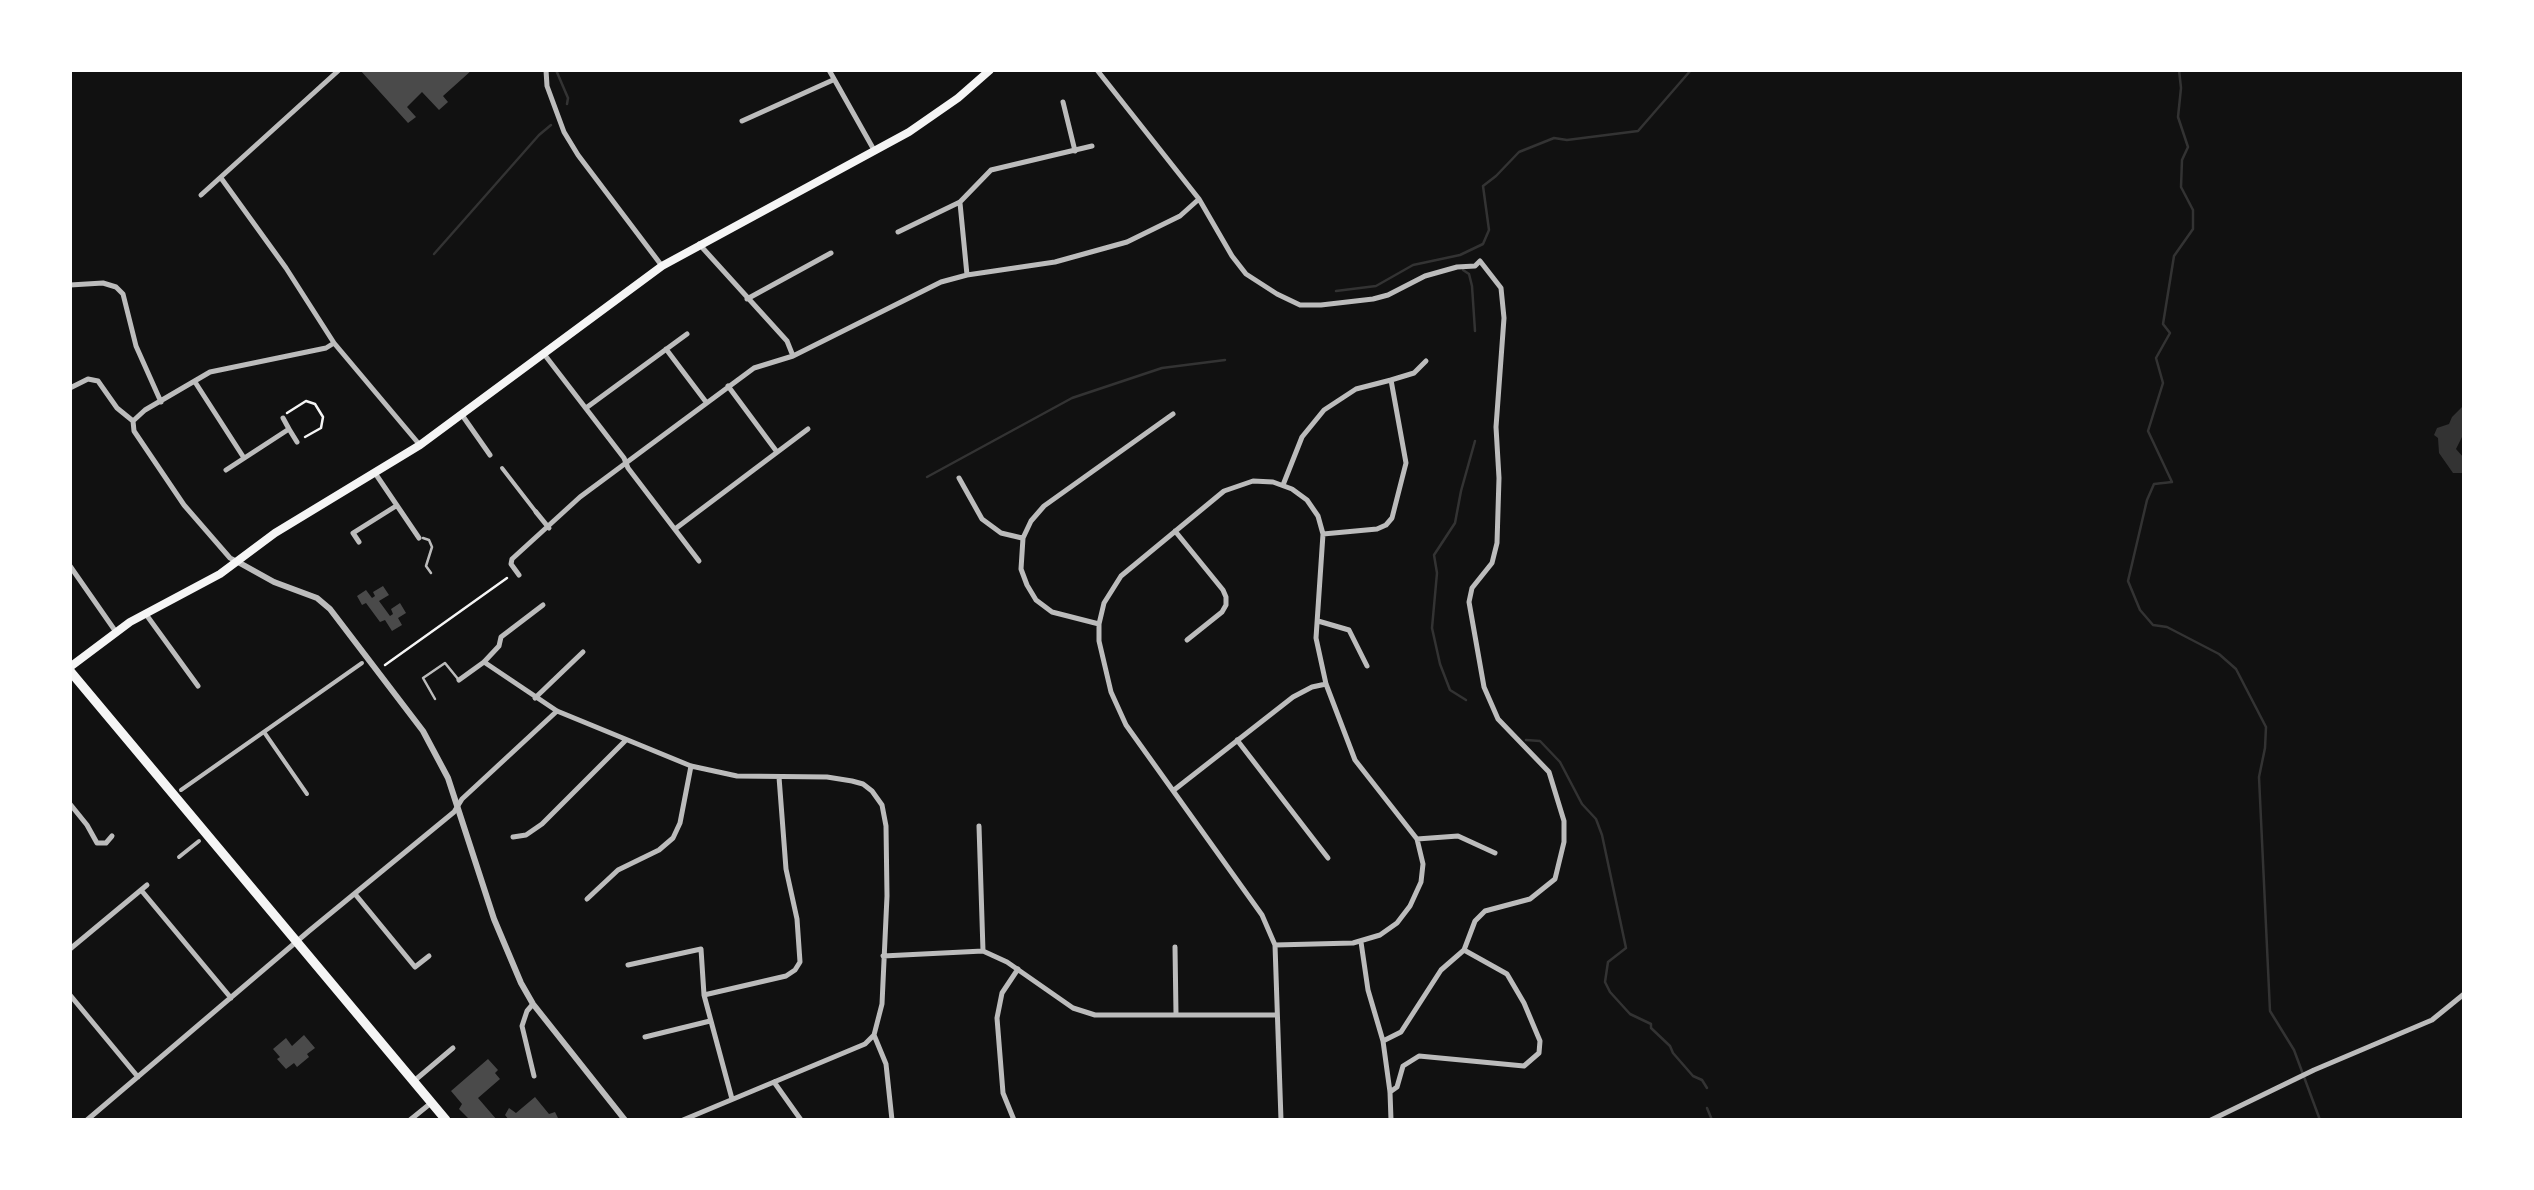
<!DOCTYPE html>
<style>
body{margin:0}
#map{position:relative;width:2534px;height:1190px;overflow:hidden;background:#111;font-family:"Fira Sans Condensed",sans-serif}
canvas{display:block}
.frame{position:absolute;inset:0;border:72px solid #fff;pointer-events:none}
</style>
<div id="map">
<canvas width="2534" height="1190"></canvas>
<div class="frame"></div>
</div>
<script>
const c = document.querySelector('canvas').getContext('2d');
c.lineJoin = 'round';
function fill(path, color) {
  c.fillStyle = color;
  c.fill(path, 'evenodd');
}
function shape(rows) {
  const path = new Path2D();
  for (const r of rows) {
    path.moveTo(r[0], r[1]);
    for (let i = 2; i < r.length; i += 2) path.lineTo(r[i], r[i + 1]);
  }
  return path;
}
function strokePath(path, color, width, dash) {
  c.strokeStyle = color;
  c.lineWidth = width;
  c.lineCap = dash ? 'butt' : 'round';
  c.setLineDash(dash || []);
  c.stroke(path);
}
fill(shape([
 [2464,405,2464,433,2456,449,2464,458,2464,473,2453,473,2439,453,2438,438,2434,435,2437,428,2449,424,2452,417]
]), '#333');
strokePath(shape([
 [556,70,568,98,567,104],
 [2179,70,2181,88,2178,117,2188,147,2182,160,2181,187,2193,210,2193,229,2174,256,2163,324,2170,333,2156,358,2163,383,2148,431,2172,482,2154,484,2147,500,2128,581,2140,610,2153,625,2167,627,2219,654,2236,669,2266,727,2265,748,2259,777,2270,1011,2294,1050,2320,1120],
 [434,254,539,135,551,125],
 [1463,270,1469,274,1472,286,1475,331],
 [1336,291,1376,286,1413,265,1460,255,1483,244,1489,230,1483,186,1496,176,1519,152,1554,138,1567,140,1638,131,1691,70],
 [927,477,1072,398,1162,368,1225,360],
 [1466,700,1450,690,1440,664,1432,628,1437,573,1434,555,1455,523,1461,491,1475,441],
 [1526,740,1540,741,1560,762,1582,804,1596,819,1602,835,1626,948,1608,962,1605,982,1610,992,1630,1014,1651,1024,1651,1028,1670,1046,1673,1053,1693,1076,1702,1080,1707,1088],
 [1707,1108,1712,1120]
]), '#333', 2.5);
fill(shape([
 [360,70,472,70,443,96,448,102,439,110,422,92,407,107,416,117,408,123],
 [383,586,389,595,379,601,390,616,393,614,391,609,400,603,406,613,398,618,402,625,392,631,385,620,380,622,366,603,362,605,357,596,366,590,372,598,375,596,373,592],
 [304,1035,315,1048,307,1054,309,1057,297,1067,294,1063,286,1069,277,1059,280,1057,273,1049,286,1038,292,1046],
 [488,1059,498,1070,495,1073,500,1079,478,1098,497,1120,470,1120,459,1109,462,1104,451,1091],
 [535,1097,549,1114,555,1112,559,1120,509,1120,505,1115,509,1108,516,1113]
]), '#4a4a4a');
strokePath(shape([
 [287,413,306,401,315,404,323,417,321,428,305,437],
 [385,665,507,578]
]), '#f5f5f5', 2.5);
strokePath(shape([
 [423,538,429,540,432,547,426,566,431,573],
 [435,699,423,678,445,663,458,679]
]), '#bcbcbc', 2.5);
strokePath(shape([
 [502,468,536,512],
 [264,732,307,794],
 [181,790,362,663],
 [179,857,199,841]
]), '#bcbcbc', 4);
strokePath(shape([
 [546,70,547,86,564,132,578,155,662,266],
 [829,70,874,150],
 [1097,70,1199,199,1232,256,1246,274,1277,294,1300,305,1321,305,1373,299,1388,295,1425,276,1457,267,1475,266,1480,261,1501,288,1504,318,1496,427,1499,478,1497,543,1492,563,1472,588,1469,602,1484,687,1498,719,1549,772,1564,821,1564,842,1555,879,1530,899,1485,911,1475,921,1464,950,1441,970,1401,1032,1383,1041],
 [1063,102,1075,151],
 [742,121,833,80],
 [221,178,286,268,334,343,419,444],
 [201,195,339,70],
 [960,203,967,275],
 [898,232,960,202,991,170,1092,146],
 [699,244,787,341,793,356],
 [70,285,103,283,116,287,123,294,136,346,161,402],
 [747,299,831,253],
 [666,349,706,402],
 [544,354,624,458,628,468,699,561],
 [1391,380,1414,373,1426,361],
 [195,382,244,458],
 [728,386,777,452],
 [70,388,88,379,98,381,117,408,133,421],
 [586,408,687,334],
 [462,415,490,455],
 [133,421,145,410,210,372,326,348,334,343],
 [133,421,134,431,184,505,230,558,236,561],
 [289,429,297,442],
 [226,470,289,429,283,418],
 [375,473,419,538],
 [959,478,982,519,1001,533,1022,538],
 [1283,485,1302,437,1324,410,1356,389,1391,380,1406,463,1392,518,1386,525,1377,529,1323,534],
 [536,512,549,528],
 [675,529,808,429],
 [1175,531,1223,590,1226,597,1226,605,1222,612,1187,640],
 [359,542,353,533,396,506],
 [70,566,116,632],
 [519,575,511,564,512,559,580,497,754,368,793,356,941,282,967,275,1055,262,1127,242,1180,216,1199,199],
 [145,613,198,686],
 [1318,621,1349,630,1367,666],
 [1099,624,1052,612,1036,600,1027,585,1021,569,1023,538,1031,521,1044,506,1173,414],
 [484,662,557,711,691,766,737,776,827,777,852,781,863,784,872,791,882,805,886,826,887,896,882,1004,874,1035,865,1044,683,1120],
 [459,680,484,662,499,646,501,637,543,605],
 [535,698,583,652],
 [1237,740,1328,858],
 [1174,790,1293,697,1312,687,1326,684],
 [70,804,87,825,97,843,106,843,112,836],
 [979,826,983,951],
 [513,837,526,835,542,824,626,740],
 [1417,839,1458,836,1495,853],
 [141,890,231,998],
 [355,894,415,967,429,956],
 [587,899,618,870,659,850,673,838,680,823,691,766],
 [1361,942,1368,990,1383,1041,1390,1092,1391,1120],
 [1275,945,1353,943,1380,935,1397,923,1410,906,1421,882,1423,864,1417,839,1355,760,1326,684,1316,638,1323,534,1318,516,1307,500,1292,489,1273,482,1253,481,1224,491,1121,576,1104,603,1099,624,1099,641,1111,692,1126,725,1262,915,1275,945,1281,1120],
 [1175,947,1176,1014],
 [70,949,147,885],
 [883,956,983,951,1007,962,1073,1008,1095,1015,1277,1015],
 [628,965,701,949,704,995,732,1099],
 [70,995,138,1077],
 [704,995,786,976,795,970,800,962,797,919,786,869,779,777],
 [533,1004,527,1011,522,1026,534,1076],
 [874,1035,886,1064,892,1120],
 [645,1037,710,1021],
 [414,1081,453,1048],
 [774,1082,801,1120],
 [1390,1092,1397,1087,1403,1066,1419,1056,1524,1066,1539,1053,1540,1041,1524,1003,1507,974,1464,950],
 [87,1120,309,931,454,812,462,799,557,711],
 [410,1120,431,1103],
 [1014,1120,1003,1093,997,1018,1002,993,1018,969],
 [2211,1120,2314,1070,2432,1020,2464,994]
]), '#bcbcbc', 5);
strokePath(shape([
 [238,562,274,582,317,598,330,609,423,731,448,778,494,919,521,983,533,1004,625,1120]
]), '#bcbcbc', 6);
strokePath(shape([
 [70,667,130,622,220,574,275,533,420,445,662,266,909,132,958,98,990,70]
]), '#f5f5f5', 8);
strokePath(shape([
 [70,671,446,1120]
]), '#f5f5f5', 9);
</script>
